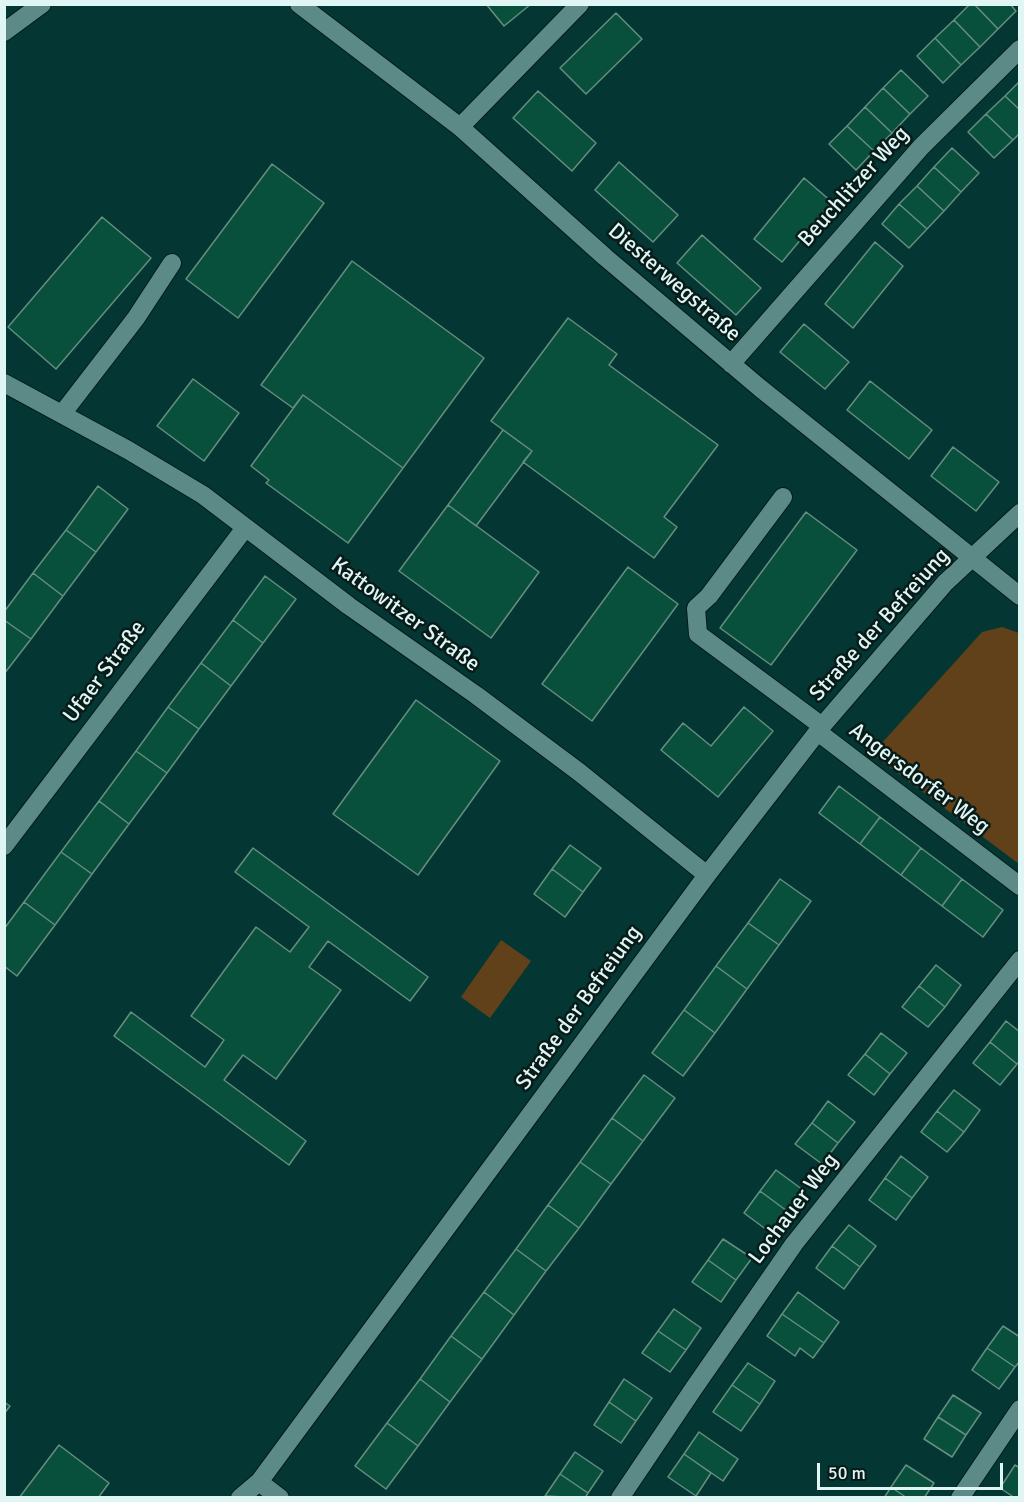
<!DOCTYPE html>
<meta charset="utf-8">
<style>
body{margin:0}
#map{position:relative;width:1024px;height:1502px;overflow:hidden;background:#043734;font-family:Signika,sans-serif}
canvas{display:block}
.frame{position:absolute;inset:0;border:6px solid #dff6f4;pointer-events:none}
.scale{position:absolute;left:817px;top:1463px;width:186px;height:27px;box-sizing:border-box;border:3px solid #dff6f4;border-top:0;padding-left:8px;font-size:18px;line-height:21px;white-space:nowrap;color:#dff6f4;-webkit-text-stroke:4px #081b19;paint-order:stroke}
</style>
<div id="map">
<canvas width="1024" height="1502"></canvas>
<div class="frame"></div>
<div class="scale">50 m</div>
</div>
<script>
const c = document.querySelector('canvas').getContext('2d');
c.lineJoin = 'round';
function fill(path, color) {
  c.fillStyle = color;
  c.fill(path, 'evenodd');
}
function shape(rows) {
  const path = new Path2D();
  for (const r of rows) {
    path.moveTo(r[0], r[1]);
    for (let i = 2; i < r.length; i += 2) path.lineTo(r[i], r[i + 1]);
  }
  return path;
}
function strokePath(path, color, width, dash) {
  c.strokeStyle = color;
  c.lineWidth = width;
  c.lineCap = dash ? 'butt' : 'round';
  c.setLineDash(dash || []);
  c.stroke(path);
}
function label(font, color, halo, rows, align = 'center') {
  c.font = font + ' Signika,sans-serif';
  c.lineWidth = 5;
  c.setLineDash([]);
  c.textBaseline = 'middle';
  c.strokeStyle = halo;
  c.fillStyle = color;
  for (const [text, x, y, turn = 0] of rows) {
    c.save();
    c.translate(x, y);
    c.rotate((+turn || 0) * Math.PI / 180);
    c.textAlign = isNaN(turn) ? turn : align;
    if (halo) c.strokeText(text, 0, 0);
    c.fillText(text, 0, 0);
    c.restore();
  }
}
fill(shape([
 [1002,627,1019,633,1019,864,872,754,982,632],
 [501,940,531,961,490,1018,461,997]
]), '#604119');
const building = shape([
 [486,4,531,4,504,26,486,4],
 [970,4,974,4,998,29,980,47,954,20,970,4],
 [974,4,1010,4,1016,11,998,29,974,4],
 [616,13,642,39,586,94,560,68,616,13],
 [954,20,980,47,961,65,935,38,954,20],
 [935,38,961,65,943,83,917,56,935,38],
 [901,70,928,96,910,114,883,88,901,70],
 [1020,81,1020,110,1005,96,1020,81],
 [883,88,910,114,892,133,865,107,883,88],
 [538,91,596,143,572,171,513,118,538,91],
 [1005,96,1020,110,1020,133,1013,140,986,114,1005,96],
 [865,107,892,133,874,151,847,126,865,107],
 [986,114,1013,140,994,158,968,132,986,114],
 [847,126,874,151,856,170,829,144,847,126],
 [952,148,979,173,961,192,934,167,952,148],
 [619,162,678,215,653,242,595,190,619,162],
 [272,164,324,203,238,318,186,279,272,164],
 [934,167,961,192,944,211,917,186,934,167],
 [804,178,832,202,782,262,754,239,804,178],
 [917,186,944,211,927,229,899,204,917,186],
 [899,204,927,229,909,248,882,224,899,204],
 [102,217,151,258,56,369,8,327,102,217],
 [702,235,761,288,736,315,677,263,702,235],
 [875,242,903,266,853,328,825,304,875,242],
 [352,261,484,358,403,468,303,395,293,408,261,385,352,261],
 [568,318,617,354,609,365,718,445,664,517,677,527,654,558,523,462,532,451,491,421,568,318],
 [804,324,849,362,825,389,780,352,804,324],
 [193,379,239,413,204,461,157,426,193,379],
 [870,381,932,430,909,459,847,410,870,381],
 [303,395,403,468,348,543,266,483,269,480,251,466,303,395],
 [503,430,532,451,476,526,448,505,503,430],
 [953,447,999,482,976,511,931,476,953,447],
 [98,486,128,509,96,552,66,530,98,486],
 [448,505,539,572,491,638,399,571,448,505],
 [806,512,857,550,771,665,720,628,806,512],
 [66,530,96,552,63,596,33,573,66,530],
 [628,567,678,604,592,721,542,684,628,567],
 [33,573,63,596,31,639,4,620,4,612,33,573],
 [265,576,296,599,263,643,233,620,265,576],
 [4,620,31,639,4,674,4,620],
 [233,620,263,643,231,686,201,663,233,620],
 [201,663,231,686,199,729,168,707,201,663],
 [416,700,500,761,418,875,333,814,416,700],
 [168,707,199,729,167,773,136,751,168,707],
 [744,707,773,731,718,797,661,750,683,723,711,746,744,707],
 [136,751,167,773,129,824,99,801,136,751],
 [839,786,880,817,860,844,819,813,839,786],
 [99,801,129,824,92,874,61,852,99,801],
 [880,817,921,848,901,875,860,844,880,817],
 [570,845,601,868,583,892,552,869,570,845],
 [253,848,428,977,410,1001,328,941,309,967,341,990,276,1079,243,1055,224,1080,306,1141,289,1165,114,1036,131,1012,205,1067,224,1040,191,1016,256,927,290,952,309,927,235,872,253,848],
 [921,848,962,879,942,906,901,875,921,848],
 [61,852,92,874,55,925,24,902,61,852],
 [552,869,583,892,565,917,534,894,552,869],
 [780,879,811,901,779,945,748,923,780,879],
 [962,879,1003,910,983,937,942,906,962,879],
 [24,902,55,925,17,976,4,966,4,929,24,902],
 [748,923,779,945,747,989,716,966,748,923],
 [936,965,961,985,945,1007,919,986,936,965],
 [716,966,747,989,715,1033,684,1010,716,966],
 [919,986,945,1007,928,1027,902,1007,919,986],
 [684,1010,715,1033,683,1076,652,1053,684,1010],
 [1006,1021,1020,1032,1020,1061,1017,1064,990,1042,1006,1021],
 [881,1033,907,1053,890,1074,865,1054,881,1033],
 [990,1042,1017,1064,1000,1085,973,1063,990,1042],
 [865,1054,890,1074,874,1095,848,1075,865,1054],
 [644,1075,675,1098,643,1141,612,1118,644,1075],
 [954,1090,980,1110,964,1132,937,1111,954,1090],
 [828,1101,855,1122,838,1143,812,1123,828,1101],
 [937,1111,964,1132,947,1152,921,1132,937,1111],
 [612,1118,643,1141,611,1184,580,1162,612,1118],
 [812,1123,838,1143,822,1164,795,1144,812,1123],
 [901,1156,928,1177,912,1198,885,1178,901,1156],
 [580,1162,611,1184,579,1228,548,1205,580,1162],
 [776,1170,803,1190,787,1211,760,1191,776,1170],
 [885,1178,912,1198,896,1220,869,1200,885,1178],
 [760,1191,787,1211,771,1233,744,1213,760,1191],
 [548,1205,579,1228,546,1271,516,1249,548,1205],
 [849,1225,876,1246,860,1267,832,1246,849,1225],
 [723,1239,752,1258,736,1280,708,1260,723,1239],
 [832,1246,860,1267,844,1289,816,1268,832,1246],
 [516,1249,546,1271,514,1315,484,1292,516,1249],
 [708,1260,736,1280,721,1302,692,1282,708,1260],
 [484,1292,514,1315,482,1359,451,1336,484,1292],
 [798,1292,839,1322,824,1343,782,1314,798,1292],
 [674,1309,701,1328,686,1350,658,1331,674,1309],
 [782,1314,824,1343,813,1358,800,1348,795,1356,767,1336,782,1314],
 [1003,1326,1020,1337,1020,1361,1015,1367,987,1348,1003,1326],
 [658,1331,686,1350,670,1372,642,1353,658,1331],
 [451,1336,482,1359,450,1402,420,1379,451,1336],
 [987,1348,1015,1367,999,1389,972,1370,987,1348],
 [748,1363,775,1381,760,1404,732,1385,748,1363],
 [420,1379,450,1402,418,1446,387,1423,420,1379],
 [624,1379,652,1398,636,1421,609,1402,624,1379],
 [732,1385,760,1404,741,1431,713,1412,732,1385],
 [953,1395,981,1413,966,1435,938,1417,953,1395],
 [4,1402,10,1406,4,1414,4,1402],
 [609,1402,636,1421,621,1443,594,1425,609,1402],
 [938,1417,966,1435,952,1457,924,1439,938,1417],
 [387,1423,418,1446,386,1489,355,1466,387,1423],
 [699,1432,738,1459,723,1481,684,1454,699,1432],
 [59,1445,109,1483,98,1498,19,1498,59,1445],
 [575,1452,603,1471,588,1493,560,1474,575,1452],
 [684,1454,711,1473,696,1496,668,1477,684,1454],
 [906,1465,934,1483,924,1498,907,1498,891,1487,906,1465],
 [1015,1465,1020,1468,1020,1498,1015,1498,1000,1488,1015,1465],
 [560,1474,588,1493,585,1498,545,1496,560,1474],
 [891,1487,907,1498,884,1498,891,1487]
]);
fill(building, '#084f3c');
strokePath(building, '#668e7f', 1.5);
const minor = shape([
 [299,4,460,127,605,257,760,388,1020,596],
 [4,32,42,4],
 [460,127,580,4],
 [731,364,921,147,1020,49],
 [4,383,128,450,203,495,349,606,476,695,579,772,707,875],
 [62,414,136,318,172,263],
 [783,497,709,596,696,608,698,634,822,726],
 [818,732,1020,886],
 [4,846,245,528],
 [259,1482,280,1498],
 [240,1498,259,1482,707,875,822,726,945,583,1020,513],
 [620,1498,694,1388,794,1244,1020,960],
 [960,1498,1020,1409]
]);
strokePath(minor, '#041b1a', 20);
strokePath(minor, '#5c8a86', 18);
label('22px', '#dff6f4', '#081b19', [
 ["Beuchlitzer Weg",854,187,-48],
 ["Diesterwegstraße",674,283,41],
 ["Kattowitzer Straße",405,615,36],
 ["Straße der Befreiung",880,625,-48],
 ["Ufaer Straße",105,672,-53],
 ["Angersdorfer Weg",919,779,37],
 ["Straße der Befreiung",579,1008,-54],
 ["Lochauer Weg",794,1209,-53]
]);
</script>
